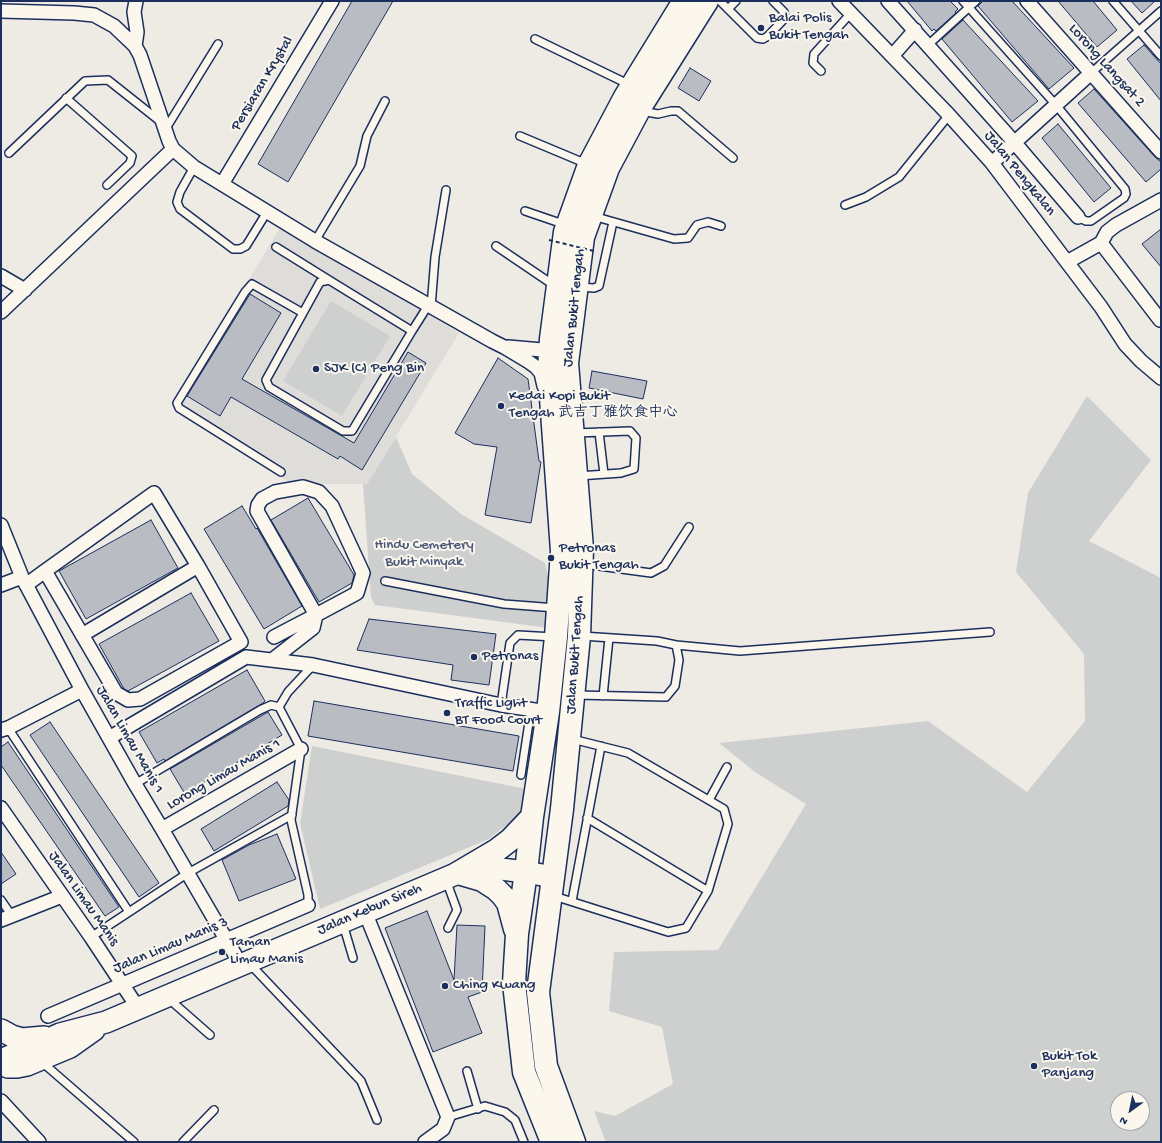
<!DOCTYPE html>
<meta charset="utf-8">
<style>
body{margin:0}
#map{position:relative;width:1162px;height:1143px;overflow:hidden;background:#eeebe4;font-family:"Gochi Hand",sans-serif}
canvas{display:block}
.frame{position:absolute;inset:0;border:2px solid #1b2f5e;pointer-events:none}
.north{position:absolute;left:1110px;top:1091px;width:40px;height:40px;box-sizing:border-box;background:#fbf7ec;border:1px solid #a1a7b3;border-radius:50%;rotate:213deg;font-size:11px;font-weight:700;line-height:16px;text-align:center;color:#1b2f5e}
.north::after{content:'';display:block;margin:auto;width:14px;height:18px;background:#1b2f5e;clip-path:polygon(50% 0,100% 100%,50% 72%,0 100%)}
</style>
<div id="map">
<canvas width="1162" height="1143"></canvas>
<div class="frame"></div>
<div class="north">N</div>
</div>
<script>
const c = document.querySelector('canvas').getContext('2d');
c.lineJoin = 'round';
function fill(path, color) {
  c.fillStyle = color;
  c.fill(path, 'evenodd');
}
function shape(rows) {
  const path = new Path2D();
  for (const r of rows) {
    path.moveTo(r[0], r[1]);
    for (let i = 2; i < r.length; i += 2) path.lineTo(r[i], r[i + 1]);
  }
  return path;
}
function strokePath(path, color, width, dash) {
  c.strokeStyle = color;
  c.lineWidth = width;
  c.lineCap = dash ? 'butt' : 'round';
  c.setLineDash(dash || []);
  c.stroke(path);
}
function label(font, color, halo, rows, align = 'center') {
  c.font = font + ' "Gochi Hand","LXGW WenKai TC",sans-serif';
  c.lineWidth = 4;
  c.setLineDash([]);
  c.textBaseline = 'middle';
  c.strokeStyle = halo;
  c.fillStyle = color;
  for (const [text, x, y, turn = 0] of rows) {
    c.save();
    c.translate(x, y);
    c.rotate((+turn || 0) * Math.PI / 180);
    c.textAlign = isNaN(turn) ? turn : align;
    if (halo) c.strokeText(text, 0, 0);
    c.fillText(text, 0, 0);
    c.restore();
  }
}
fill(shape([
 [281,226,459,333,367,484,292,484,174,405]
]), '#deddda');
fill(shape([
 [331,301,390,336,342,416,283,381],
 [1087,396,1151,460,1089,541,1161,578,1161,1142,606,1142,594,1111,615,1116,673,1084,662,1027,609,1011,614,952,718,950,806,804,755,772,719,743,928,721,1027,792,1085,721,1084,654,1016,572,1028,493],
 [1118,1099,1142,1099,1142,1123,1118,1123],
 [396,437,412,474,461,514,545,563,553,599,549,628,375,605,371,597,363,484,367,484],
 [312,746,526,789,521,813,489,839,320,909,300,823]
]), '#cecfcf');
const building = shape([
 [352,1,393,1,288,182,258,164,352,1],
 [907,1,950,1,958,9,955,12,956,13,936,31,934,29,932,31,907,1],
 [983,1,1012,1,1074,68,1049,89,978,6,983,1],
 [1058,1,1093,1,1117,30,1097,47,1058,1],
 [1131,1,1155,1,1142,13,1131,1],
 [963,20,1038,101,1012,122,942,39,963,20],
 [1144,45,1161,64,1161,101,1127,59,1144,45],
 [690,68,711,81,699,101,678,88,690,68],
 [1094,89,1155,157,1161,162,1161,169,1146,182,1078,103,1094,89],
 [1058,124,1111,188,1094,202,1042,138,1058,124],
 [1161,229,1161,267,1142,244,1161,229],
 [250,294,281,313,242,379,354,443,408,352,426,363,362,470,340,456,338,459,231,397,220,416,187,396,250,294],
 [498,358,528,379,539,461,541,462,531,523,485,515,497,447,474,444,455,433,498,358],
 [592,371,647,381,643,399,589,388,592,371],
 [308,498,354,575,352,583,319,602,271,520,308,498],
 [242,506,256,529,257,528,302,606,264,629,204,529,242,506],
 [151,520,178,568,86,619,59,571,151,520],
 [191,593,219,641,128,691,124,689,99,644,191,593],
 [369,619,496,634,489,685,451,680,453,665,357,650,369,619],
 [247,670,265,701,263,703,165,761,164,759,157,763,139,732,247,670],
 [314,701,519,736,513,771,308,736,314,701],
 [268,712,282,735,185,794,170,769,268,712],
 [50,722,159,883,139,897,30,735,50,722],
 [8,742,119,907,105,916,1,765,1,747,8,742],
 [277,782,289,800,288,806,214,851,201,829,277,782],
 [277,834,296,879,239,901,222,860,249,845,277,834],
 [1,852,16,874,1,884,1,852],
 [427,911,454,980,457,925,485,926,482,992,468,997,482,1033,433,1052,385,928,427,911]
]);
fill(building, '#b9bcc3');
strokePath(building, '#1b2f5e', 1);
const lane = shape([
 [720,1,757,38,763,39,768,36,785,18,784,12,773,1],
 [963,1,1056,105,1125,189,1126,194,1124,198,1091,221,1086,221,1078,217],
 [1113,1,1161,56],
 [728,9,736,1],
 [535,39,630,85],
 [928,45,976,1],
 [821,71,813,63,814,54,851,13],
 [1091,73,1161,11],
 [66,98,132,156,130,163,107,185],
 [641,111,658,114,671,111,678,111,733,158],
 [165,130,218,44],
 [520,136,587,164],
 [9,153,85,81,108,80,161,122],
 [194,167,180,192,177,202,180,209,233,249,240,249,246,246,267,212],
 [845,205,866,197,899,177,949,115],
 [525,211,566,225],
 [593,216,674,239,688,238,697,225,708,222,721,226],
 [315,241,360,166,367,136,385,101],
 [496,246,555,286],
 [276,247,329,280],
 [579,287,594,288,599,286,613,222],
 [431,307,435,257,446,190],
 [412,331,329,280,320,282,266,380,269,387,343,431,352,431,412,331,424,312,428,305],
 [599,432,604,474],
 [575,433,630,431,636,438,634,469,621,473,578,476],
 [281,472,179,408,177,403,245,292,252,284,303,313],
 [584,564,651,573,664,566,689,527],
 [385,581,504,604,556,608],
 [676,645,740,651,990,632],
 [576,695,666,697,675,686,679,660,676,645,657,641,582,636],
 [603,696,609,638],
 [501,705,510,643,518,635,554,637],
 [8,728,129,912,91,937],
 [521,775,531,709],
 [135,784,260,710,271,705,279,707],
 [709,800,727,767],
 [587,818,708,891],
 [446,880,457,910,448,928],
 [554,896,668,932,686,928,708,891,728,824,724,809,628,753,572,739],
 [1,900,12,916],
 [572,901,601,746],
 [308,905,308,895,291,820,301,749,279,707,288,692,313,665],
 [129,912,188,873,292,815],
 [343,924,353,958],
 [249,963,361,1081,377,1120],
 [169,999,210,1035],
 [43,1063,134,1142],
 [467,1071,478,1109],
 [448,1117,485,1106,505,1112,515,1120,524,1142],
 [183,1142,214,1110]
]);
const street = shape([
 [839,1,949,115,992,163,1101,307,1125,344,1141,361,1161,378],
 [888,1,1014,142,1078,217],
 [1027,1,1161,152],
 [1,11,74,13,94,15,114,26,135,46,140,55,169,141,173,149,194,167,315,241,492,341,504,347,529,362,536,367,541,373,544,386],
 [135,46,137,32,134,12,136,1],
 [893,55,915,30],
 [992,163,1091,73],
 [222,184,332,1],
 [1101,243,1160,320],
 [1067,262,1101,243,1107,232,1116,225,1161,200],
 [1,276,25,290],
 [1,312,173,149],
 [508,347,542,350,547,347,551,339],
 [154,493,198,566,241,642,140,699,128,700,116,693,45,571,154,493],
 [1,525,22,577,82,690,135,784,162,829,241,965],
 [1,585,22,577],
 [26,585,45,571],
 [82,635,198,566],
 [272,660,313,628,316,615,257,511,258,505,262,499,275,492,303,487,319,492,332,506,363,573,357,593,344,600,316,615,289,629,274,637],
 [1,730,8,728,82,690],
 [109,738,246,657,313,665,501,705,548,712],
 [1,808,91,937,138,1008],
 [162,829,301,749],
 [365,912,448,1117,443,1129,425,1142],
 [1,920,62,896],
 [48,1016,308,905],
 [1,1101,39,1142]
]);
const primary = shape([
 [1,1030,12,1036,22,1039,44,1037],
 [1,1060,60,1034,106,1022,458,873,492,868,526,872,553,877],
 [1,1064,8,1067,17,1067,27,1065,70,1047,94,1030]
]);
const highway = shape([
 [458,873,497,850,510,840,532,817],
 [458,873,482,880,496,889,503,896,508,903,515,929],
 [552,1142,524,1072,514,983,517,934,526,872,532,817,548,712,556,637,562,551,549,370,551,339,565,232,589,165,625,97,684,1],
 [574,1142,546,1066,538,992,562,809,579,636,582,549,567,363,583,237,608,168,641,106,707,1]
]);
strokePath(lane, '#1b2f5e', 10);
strokePath(street, '#1b2f5e', 16);
strokePath(primary, '#1b2f5e', 24);
strokePath(highway, '#1b2f5e', 25);
strokePath(lane, '#fbf7ec', 7);
strokePath(street, '#fbf7ec', 13);
strokePath(primary, '#fbf7ec', 21);
strokePath(highway, '#fbf7ec', 22);
strokePath(shape([
 [549,240,594,251]
]), '#1b2f5e', 2, [4, 3]);
for (const [x, y, r, color] of [
 [761,28,4,"#1b2f5e"],
 [316,369,4,"#1b2f5e"],
 [501,406,4,"#1b2f5e"],
 [551,558,4,"#1b2f5e"],
 [474,657,4,"#1b2f5e"],
 [447,713,4,"#1b2f5e"],
 [222,952,4,"#1b2f5e"],
 [445,986,4,"#1b2f5e"],
 [1034,1066,4,"#1b2f5e"]
]) {
  const dot = new Path2D();
  dot.arc(x, y, r, 0, 2 * Math.PI);
  c.fillStyle = color;
  c.fill(dot);
  strokePath(dot, '#fbf7ec', 1.5);
}
label('15px', '#1b2f5e', '#fbf7ec', [
 ["Balai Polis",769,19],
 ["Bukit Tengah",769,36],
 ["SJK (C) Peng Bin",324,369],
 ["Kedai Kopi Bukit",509,397],
 ["Tengah 武吉丁雅饮食中心",509,414],
 ["Petronas",559,549],
 ["Bukit Tengah",559,566],
 ["Petronas",482,657],
 ["Traffic Light",455,704],
 ["BT Food Court",455,721],
 ["Taman",230,943],
 ["Limau Manis",230,960],
 ["Ching Kwang",453,986],
 ["Bukit Tok",1042,1057],
 ["Panjang",1042,1074]
], 'left');
label('15px', '#1b2f5e', '#fbf7ec', [
 ["Lorong Langsat 2",1106,66,48],
 ["Persiaran Krystal",263,84,-59],
 ["Jalan Pengkalan",1019,174,51],
 ["Jalan Bukit Tengah",575,308,-84],
 ["Jalan Bukit Tengah",576,655,-86],
 ["Jalan Limau Manis 1",129,740,60],
 ["Lorong Limau Manis 1",224,775,-30],
 ["Jalan Limau Manis",83,899,55],
 ["Jalan Kebun Sireh",370,910,-23],
 ["Jalan Limau Manis 3",171,946,-23]
]);
label('15px', '#48577a', '#fbf7ec', [
 ["Hindu Cemetery",424,546],
 ["Bukit Minyak",424,563]
]);
</script>
